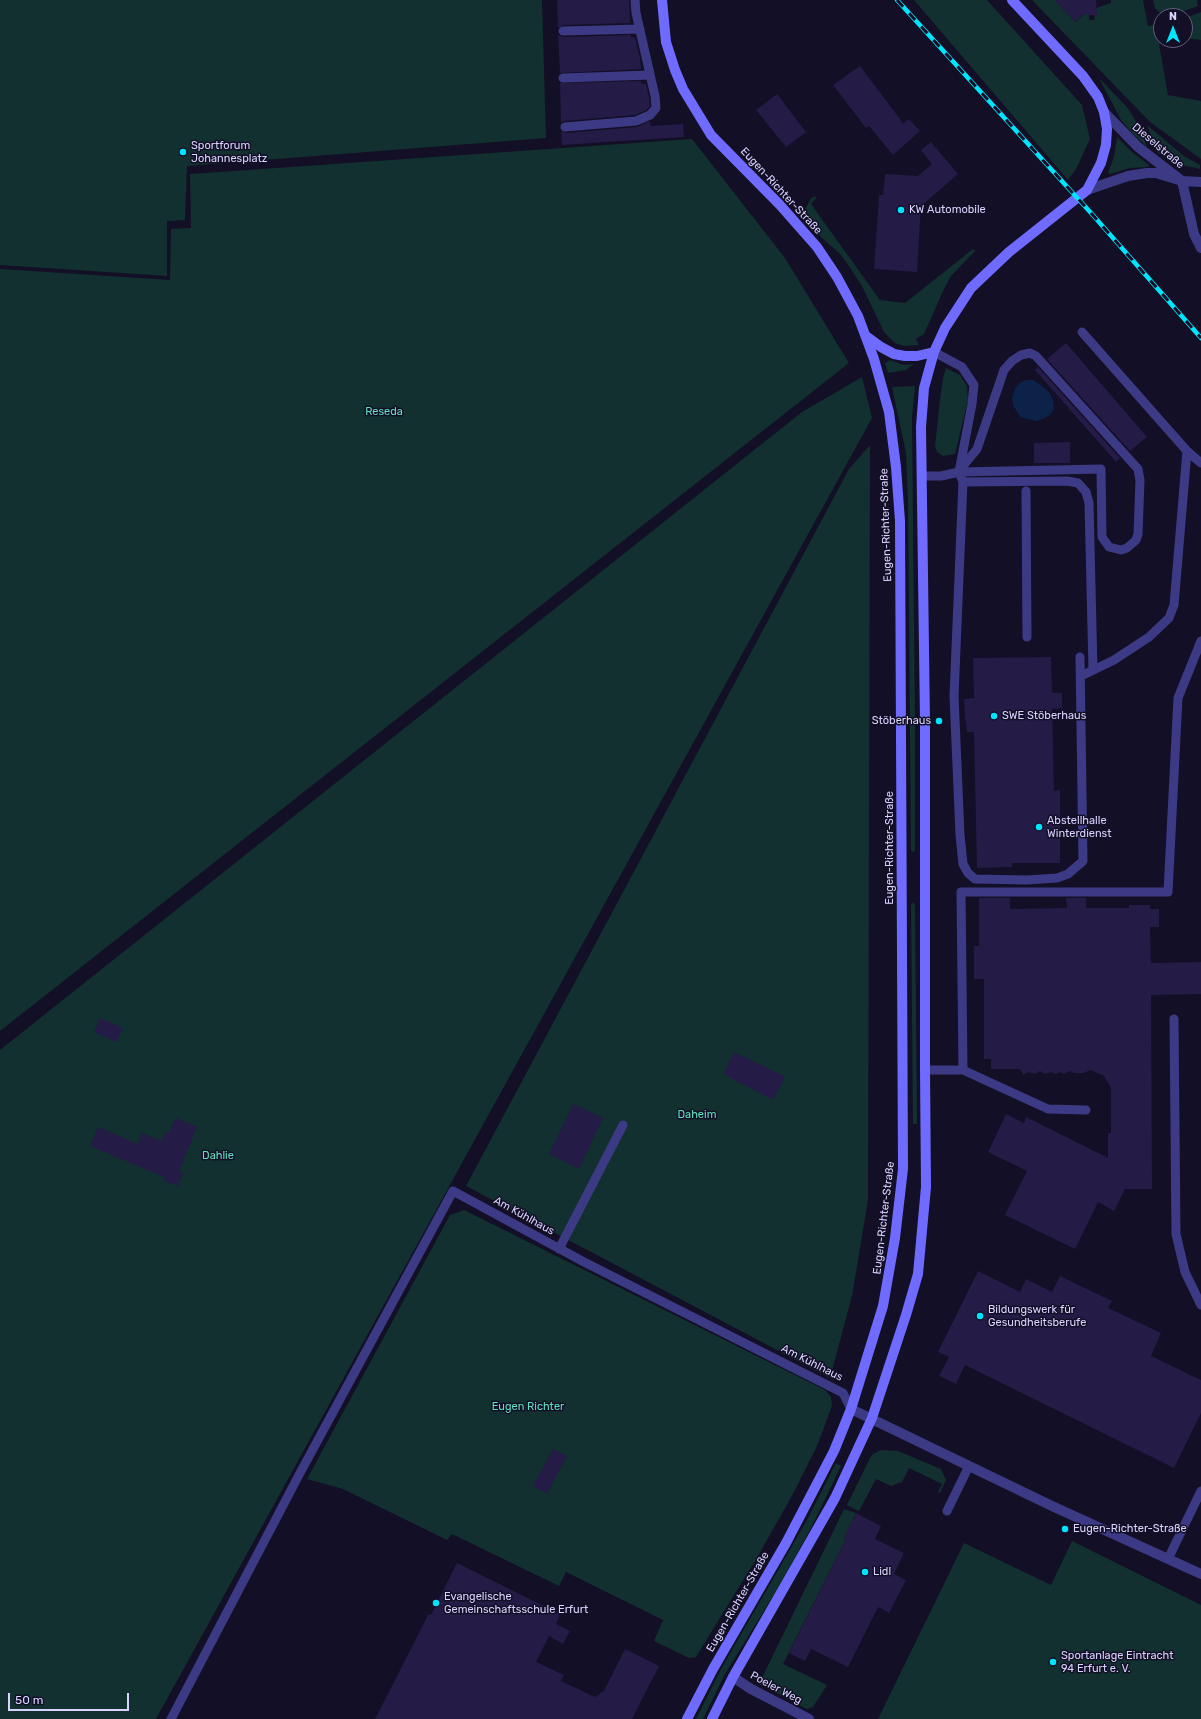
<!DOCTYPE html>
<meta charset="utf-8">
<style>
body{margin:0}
#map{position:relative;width:1201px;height:1719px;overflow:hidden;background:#130f26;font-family:Rubik,sans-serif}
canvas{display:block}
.north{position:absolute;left:1153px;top:8px;width:40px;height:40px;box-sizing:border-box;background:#130f26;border:1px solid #625e7d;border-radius:50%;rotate:0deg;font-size:11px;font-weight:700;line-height:16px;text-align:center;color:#d9d4ff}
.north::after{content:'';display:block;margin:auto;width:14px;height:18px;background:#00e5ff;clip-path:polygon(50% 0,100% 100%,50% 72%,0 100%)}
.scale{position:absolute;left:8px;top:1693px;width:121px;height:18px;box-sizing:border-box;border:2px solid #d9d4ff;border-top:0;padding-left:5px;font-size:12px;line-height:14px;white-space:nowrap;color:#d9d4ff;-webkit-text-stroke:3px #130f26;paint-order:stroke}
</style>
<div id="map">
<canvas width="1201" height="1719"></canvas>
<div class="north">N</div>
<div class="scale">50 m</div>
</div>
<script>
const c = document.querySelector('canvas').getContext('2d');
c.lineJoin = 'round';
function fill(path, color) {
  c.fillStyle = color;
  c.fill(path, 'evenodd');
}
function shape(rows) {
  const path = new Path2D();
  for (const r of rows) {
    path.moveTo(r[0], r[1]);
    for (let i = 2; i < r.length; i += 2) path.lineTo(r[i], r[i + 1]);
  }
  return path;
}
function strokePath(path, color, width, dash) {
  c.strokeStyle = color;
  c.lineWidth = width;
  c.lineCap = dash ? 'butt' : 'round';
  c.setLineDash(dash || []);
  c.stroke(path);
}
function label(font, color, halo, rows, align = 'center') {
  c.font = font + ' Rubik,sans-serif';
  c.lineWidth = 3;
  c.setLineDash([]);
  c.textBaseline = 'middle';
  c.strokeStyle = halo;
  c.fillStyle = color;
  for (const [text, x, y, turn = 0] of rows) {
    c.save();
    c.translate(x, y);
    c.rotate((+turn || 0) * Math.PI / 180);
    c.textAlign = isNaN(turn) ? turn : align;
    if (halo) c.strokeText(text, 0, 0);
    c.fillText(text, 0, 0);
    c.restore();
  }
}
fill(shape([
 [0,0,542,0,546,138,187,166,185,220,167,221,167,276,0,265],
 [914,0,987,0,1082,105,1090,139,1076,169,1068,180],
 [1032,0,1055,0,1075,22,1087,12,1089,14,1089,20,1094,20,1096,8,1111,3,1111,0,1143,0,1148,26,1161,24,1161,40,1177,40,1159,44,1168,95,1201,101,1201,159,1150,122],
 [1153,0,1197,0,1198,6,1175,14,1161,14,1155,8],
 [1201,12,1201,40,1185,38,1185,18],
 [1100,80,1101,80,1127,107,1139,126,1147,147,1133,134,1121,120],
 [1147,125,1184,156,1200,165,1200,169,1173,163,1156,151],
 [1117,137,1132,152,1149,165,1148,167,1130,168,1110,174,1108,173,1114,157],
 [692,139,785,258,849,363,0,1031,0,269,170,280,171,229,191,228,190,174],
 [814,197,817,197,811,204,880,300,905,303,973,249,975,251,951,276,944,289,924,334,916,339,919,345,904,346,895,343,884,332,862,286,847,263,839,253,822,238,807,219,806,208,811,198],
 [890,360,903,365,914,364,906,370,888,373,885,363],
 [946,368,960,375,967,386,968,400,955,454,943,456,937,452,935,446,940,400,943,378],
 [862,377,872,418,156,1719,0,1719,0,1050,802,412],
 [915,386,912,417,915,725,915,850,913,852,911,850,908,502,906,453,892,387],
 [870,445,868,1200,852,1296,830,1378,466,1186,849,469],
 [913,902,915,905,917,1124,913,1124,911,905],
 [464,1210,825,1390,831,1397,832,1406,817,1446,793,1494,758,1556,696,1657,689,1658,654,1641,663,1620,566,1572,559,1586,452,1534,447,1540,343,1489,307,1479,450,1215],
 [881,1450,898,1451,941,1469,946,1480,940,1493,938,1492,942,1484,909,1468,902,1482,891,1486,876,1479,859,1511,847,1505,870,1458,873,1454],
 [836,1463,841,1466,811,1528,778,1588,725,1674,703,1719,696,1719,721,1669,807,1520],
 [844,1509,856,1513,844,1538,846,1539,783,1664,827,1685,813,1707,807,1709,759,1684],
 [1072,1541,1201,1605,1201,1719,878,1719,964,1543,1051,1585]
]), '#12302f');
fill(shape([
 [1026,380,1033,380,1041,385,1048,391,1053,399,1054,409,1050,415,1043,419,1036,421,1020,417,1013,405,1012,397,1015,389,1020,383]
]), '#0c2248');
fill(shape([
 [557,0,629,0,630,23,563,25,558,28],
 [1055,0,1096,0,1097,16,1084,14,1075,22],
 [558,35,563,37,631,35,631,38,635,37,640,58,641,69,560,73],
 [860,66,903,123,909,119,920,131,893,155,869,126,866,128,833,85],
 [641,81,641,84,646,84,649,97,650,106,646,110,635,115,564,121,561,123,560,83],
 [777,94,806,132,786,147,756,110],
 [650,121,651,126,683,124,684,137,562,145,561,131,566,133,637,127],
 [931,142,958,174,921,206,917,272,874,269,879,195,883,195,885,174,918,176,932,164,921,150],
 [1066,343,1147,437,1130,451,1047,359],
 [1038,367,1120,458,1116,462,1035,370],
 [1070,442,1070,463,1034,463,1034,443],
 [1051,657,1052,693,1062,693,1062,708,1052,709,1054,791,1060,790,1060,863,1012,863,1012,867,977,868,974,732,967,732,966,721,965,721,964,699,974,698,973,658],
 [979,898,1010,898,1010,909,1067,908,1066,898,1086,898,1086,908,1129,908,1129,905,1150,905,1150,909,1159,909,1159,927,1150,927,1151,963,1201,962,1201,994,1151,995,1152,1189,1125,1189,1114,1211,1098,1202,1075,1249,1005,1215,1027,1171,988,1152,1006,1114,1024,1123,1026,1117,1108,1158,1108,1133,1111,1133,1111,1088,1104,1076,1090,1070,1084,1073,1074,1073,1070,1071,1064,1074,1060,1072,1055,1074,1051,1072,1045,1074,1040,1071,1035,1074,1028,1072,1023,1075,1020,1069,991,1069,991,1059,984,1059,984,979,974,979,974,946,979,946],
 [100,1018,123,1028,116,1042,94,1032],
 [734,1052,785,1077,773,1100,723,1074],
 [573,1104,603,1118,579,1169,549,1154],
 [175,1118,197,1127,179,1171,183,1173,178,1186,163,1180,164,1177,90,1146,98,1127,138,1144,142,1133,161,1141,165,1132,169,1133],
 [978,1271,1020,1292,1026,1279,1052,1292,1060,1276,1112,1301,1108,1308,1161,1333,1151,1356,1201,1380,1201,1413,1174,1468,965,1365,956,1384,939,1376,949,1357,938,1352],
 [553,1449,567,1456,547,1494,533,1486],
 [856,1513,881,1526,875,1539,904,1553,894,1574,906,1580,889,1613,878,1607,848,1667,811,1649,805,1661,789,1653,846,1539,844,1538],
 [457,1563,560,1614,556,1624,570,1631,563,1644,549,1636,536,1662,564,1675,561,1681,595,1697,604,1691,625,1649,659,1666,632,1719,375,1719,425,1621,428,1614,431,1615]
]), '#241b47');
strokePath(shape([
 [563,31,640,29],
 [563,78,650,75],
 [565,127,636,121,650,115,656,108,655,96,636,13,635,0],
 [934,352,962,367,974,385,972,404,959,472,963,482,954,696,960,835,963,864,968,873,975,879,1027,880,1057,878,1068,874,1083,861,1080,657],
 [1187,451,1201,463],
 [922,476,941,476,959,472,1101,469,1102,537,1109,547,1121,550,1127,548,1136,540,1138,534,1140,480,1138,469,1036,356,1030,353,1021,355,1012,361,1004,370,977,449,959,471],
 [963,482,1067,481,1078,483,1086,492,1089,503,1093,670],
 [1026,491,1027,637],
 [1081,676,1114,660,1149,637,1169,618,1174,605,1187,451,1082,332],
 [1174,1019,1176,1234,1185,1272,1201,1305],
 [925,1070,963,1070,961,892,1168,892,1178,698,1201,641],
 [963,1070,1048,1109,1086,1110],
 [559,1249,623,1125],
 [947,1511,969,1466],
 [1168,1559,1201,1491],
 [171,1719,300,1473,453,1191,584,1262,843,1393,851,1409]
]), '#3d3a85', 9);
strokePath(shape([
 [1104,112,1138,147,1182,181,1194,234,1201,248],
 [1087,190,1128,176,1147,173,1156,173,1182,181,1201,182],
 [733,1677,751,1689,809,1719]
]), '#3d3a85', 10);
strokePath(shape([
 [851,1409,1052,1506,1201,1574]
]), '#3d3a85', 10);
strokePath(shape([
 [662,0,666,42,675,70,683,89,711,135,780,205,817,247,837,277,858,316,874,359,889,412,896,467,900,521,903,1169,895,1238,883,1306,851,1409,834,1451,786,1543,713,1669,687,1719],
 [866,336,881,347,894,354,905,356,917,356,934,352],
 [712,1719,733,1677,835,1498,872,1418,906,1315,918,1274,926,1187,925,1070,925,722,921,427,924,388,934,352,945,328,971,288,1009,252,1087,190,1101,163,1106,145,1107,129,1104,112,1098,97,1083,76,1012,0]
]), '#6f6bff', 10);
const rail = shape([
 [897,0,1091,213,1201,338]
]);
strokePath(rail, '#00e5ff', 4.5);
strokePath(rail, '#130f26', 3, [9]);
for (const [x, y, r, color] of [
 [183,152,4,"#00e5ff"],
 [901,210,4,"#00e5ff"],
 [994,716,4,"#00e5ff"],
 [939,721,4,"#00e5ff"],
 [1039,827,4,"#00e5ff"],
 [980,1316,4,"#00e5ff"],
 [1065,1529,4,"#00e5ff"],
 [865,1572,4,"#00e5ff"],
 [436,1603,4,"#00e5ff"],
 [1053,1662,4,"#00e5ff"]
]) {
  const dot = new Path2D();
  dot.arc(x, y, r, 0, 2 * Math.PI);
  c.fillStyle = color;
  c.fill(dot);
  strokePath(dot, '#130f26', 1.5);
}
label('11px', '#d9d4ff', '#130f26', [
 ["Sportforum",191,146],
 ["Johannesplatz",191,159],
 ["KW Automobile",909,210],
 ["SWE Stöberhaus",1002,716],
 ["Stöberhaus",931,721,"right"],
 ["Abstellhalle",1047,821],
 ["Winterdienst",1047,834],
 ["Bildungswerk für",988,1310],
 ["Gesundheitsberufe",988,1323],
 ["Eugen-Richter-Straße",1073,1529],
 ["Lidl",873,1572],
 ["Evangelische",444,1597],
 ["Gemeinschaftsschule Erfurt",444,1610],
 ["Sportanlage Eintracht",1061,1656],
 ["94 Erfurt e. V.",1061,1669]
], 'left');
label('11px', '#d9d4ff', '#130f26', [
 ["Dieselstraße",1158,146,40],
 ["Eugen-Richter-Straße",781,191,47],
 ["Eugen-Richter-Straße",886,525,-92],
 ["Eugen-Richter-Straße",890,848,-90],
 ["Am Kühlhaus",524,1216,29],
 ["Eugen-Richter-Straße",884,1218,-83],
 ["Am Kühlhaus",812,1363,27],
 ["Eugen-Richter-Straße",738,1602,-60],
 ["Poeler Weg",776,1688,28]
]);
label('11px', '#5fe0c0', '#130f26', [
 ["Reseda",384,412],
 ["Daheim",697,1115],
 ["Dahlie",218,1156],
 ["Eugen Richter",528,1407]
]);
</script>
